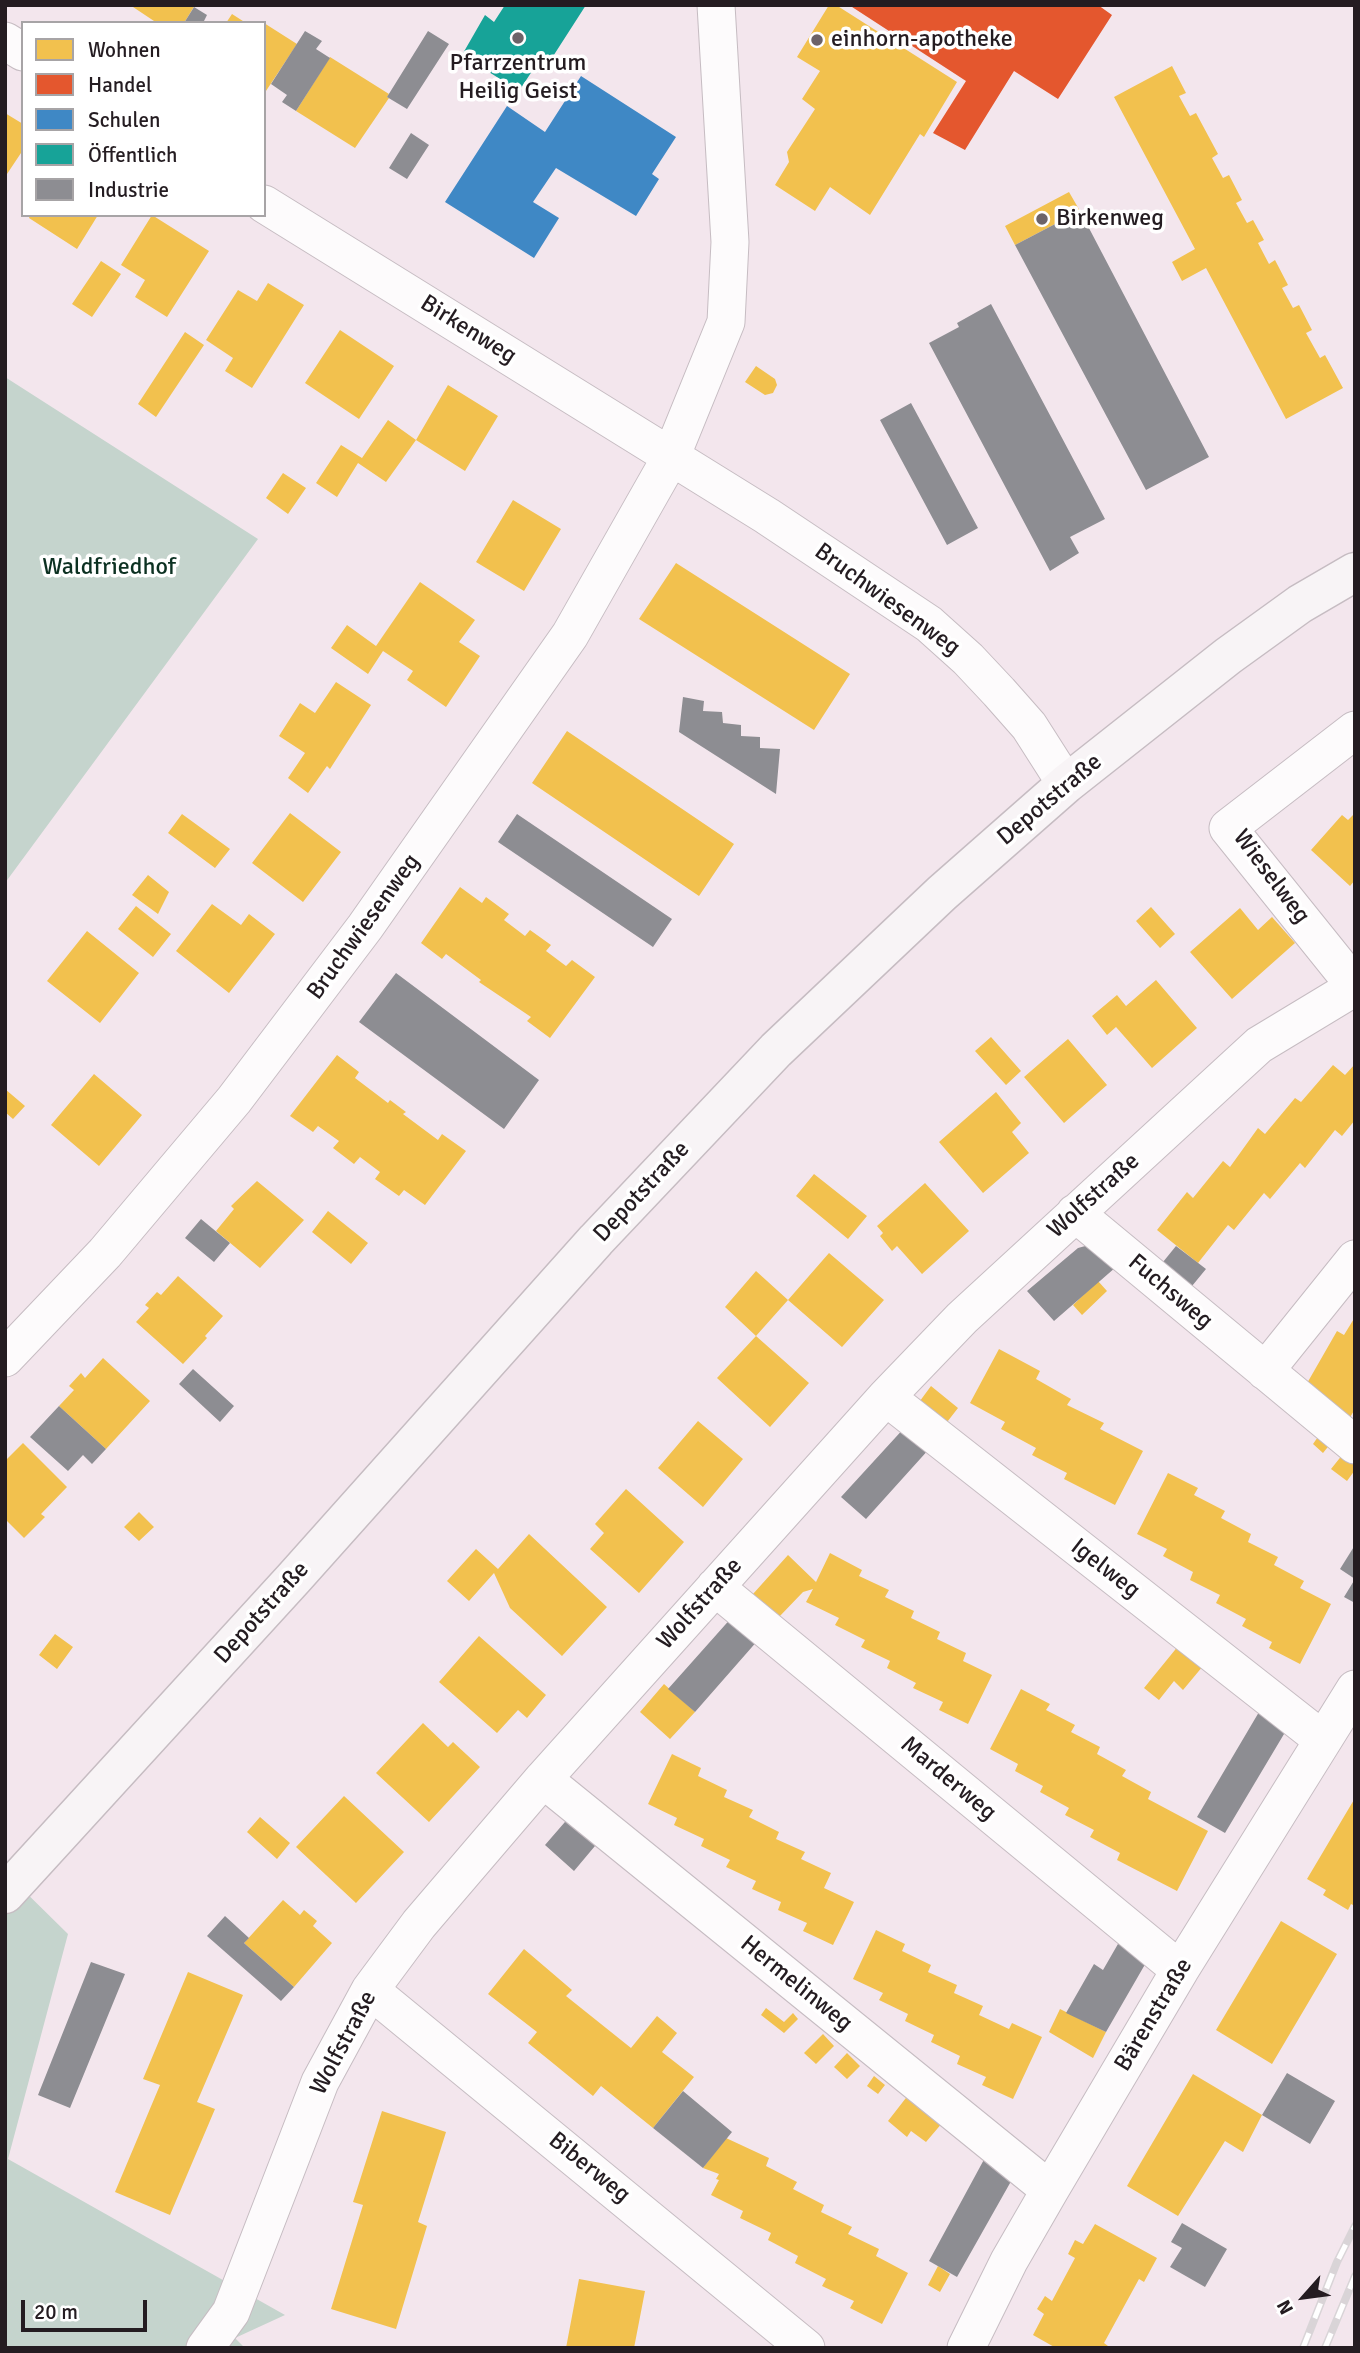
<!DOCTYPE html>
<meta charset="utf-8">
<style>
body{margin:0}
#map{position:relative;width:1360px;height:2353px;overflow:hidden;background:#f3e6ed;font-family:Signika,sans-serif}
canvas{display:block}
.frame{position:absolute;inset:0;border:7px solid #241c21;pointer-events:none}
.legend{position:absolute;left:21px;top:21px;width:245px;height:196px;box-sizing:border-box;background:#fff;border:2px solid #a7a4a6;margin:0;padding:9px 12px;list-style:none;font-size:21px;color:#241c21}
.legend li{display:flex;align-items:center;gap:14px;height:35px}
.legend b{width:35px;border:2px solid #a7a4a6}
.north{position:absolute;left:1269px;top:2262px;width:70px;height:70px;-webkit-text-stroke:5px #fff;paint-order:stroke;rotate:242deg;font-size:19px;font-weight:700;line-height:28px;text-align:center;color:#241c21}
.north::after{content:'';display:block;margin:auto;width:24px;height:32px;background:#241c21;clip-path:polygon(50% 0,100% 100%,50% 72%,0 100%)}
.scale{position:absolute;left:21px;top:2300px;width:126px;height:32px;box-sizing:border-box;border:4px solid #241c21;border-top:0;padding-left:9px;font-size:21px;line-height:24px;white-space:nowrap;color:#241c21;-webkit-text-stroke:5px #fff;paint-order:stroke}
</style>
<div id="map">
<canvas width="1360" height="2353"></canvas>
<div class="frame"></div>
<ul class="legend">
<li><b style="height:19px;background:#f2c14e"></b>Wohnen</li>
<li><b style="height:19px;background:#e4572e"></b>Handel</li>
<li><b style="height:19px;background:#3f88c5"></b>Schulen</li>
<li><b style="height:19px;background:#17a398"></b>Öffentlich</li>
<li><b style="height:19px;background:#8d8d92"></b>Industrie</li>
</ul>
<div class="north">N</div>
<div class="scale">20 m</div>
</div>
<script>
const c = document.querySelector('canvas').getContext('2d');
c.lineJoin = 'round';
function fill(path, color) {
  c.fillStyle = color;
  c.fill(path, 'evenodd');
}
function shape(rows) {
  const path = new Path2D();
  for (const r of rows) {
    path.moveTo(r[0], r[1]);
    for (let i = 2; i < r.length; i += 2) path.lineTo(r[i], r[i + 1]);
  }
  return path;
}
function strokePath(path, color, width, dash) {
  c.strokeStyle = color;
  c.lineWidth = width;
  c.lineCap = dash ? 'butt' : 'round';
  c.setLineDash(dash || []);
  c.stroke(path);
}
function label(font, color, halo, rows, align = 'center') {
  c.font = font + ' Signika,sans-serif';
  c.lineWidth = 7;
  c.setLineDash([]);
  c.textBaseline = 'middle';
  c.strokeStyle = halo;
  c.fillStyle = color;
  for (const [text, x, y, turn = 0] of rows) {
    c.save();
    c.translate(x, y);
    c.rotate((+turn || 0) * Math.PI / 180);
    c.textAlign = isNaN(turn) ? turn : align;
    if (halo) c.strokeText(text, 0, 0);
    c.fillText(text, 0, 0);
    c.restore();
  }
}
fill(shape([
 [5,377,258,539,5,883],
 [5,1872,68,1934,8,2159,285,2315,235,2338,245,2348,5,2348]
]), '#c5d4cd');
fill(shape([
 [130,5,195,5,184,23,157,23],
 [829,5,836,5,957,82,924,137,920,134,870,215,830,187,815,211,775,185,789,162,787,152,815,109,802,99,820,71,797,57],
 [232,14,246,23,226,23],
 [264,23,297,44,264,94],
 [330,57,389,94,387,97,389,98,355,148,296,111],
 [1172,66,1186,93,1179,96,1190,116,1196,113,1218,154,1212,158,1223,178,1229,175,1242,200,1236,203,1247,223,1253,220,1264,240,1258,243,1269,264,1275,260,1288,285,1282,288,1293,308,1299,305,1312,330,1306,333,1320,358,1325,355,1343,388,1286,419,1206,268,1182,281,1172,262,1195,249,1114,97],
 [5,113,23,124,23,150,5,177],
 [1069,192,1080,211,1015,245,1005,226],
 [30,215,98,215,77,249,29,218],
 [152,215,209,251,167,317,135,297,145,280,121,265],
 [101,261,121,274,92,317,72,304],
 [268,283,304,305,252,388,225,371,233,358,206,340,238,290,257,301],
 [340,330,394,366,359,419,305,383],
 [185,332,204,345,156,417,138,404],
 [756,366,775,379,777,385,773,393,765,395,745,382],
 [448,385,498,416,465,471,416,440],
 [388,420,416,440,386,482,358,463,337,497,316,483,341,445,362,458],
 [283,473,306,488,288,514,266,498],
 [513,500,561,529,524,591,476,562],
 [676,563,850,674,814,730,639,619],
 [420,582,475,620,459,642,480,656,446,707,407,680,413,671,383,651,368,674,331,648,347,625,376,646],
 [336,682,371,705,330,769,327,766,308,793,288,778,305,753,279,736,300,703,315,713],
 [567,731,734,844,699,896,532,783],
 [290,813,341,852,303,902,252,863],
 [1355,813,1355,880,1350,886,1311,850,1342,815,1348,820],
 [182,814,230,849,215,868,168,833],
 [148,875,169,892,158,914,132,895],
 [460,887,482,903,486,897,509,914,504,920,525,936,530,930,551,945,546,951,566,966,572,960,595,977,550,1038,527,1021,531,1017,479,982,481,980,446,954,442,959,421,943],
 [212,904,241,925,249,914,275,934,229,993,176,951],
 [136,906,171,934,153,957,118,929],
 [1151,907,1175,934,1160,948,1136,921],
 [1240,908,1258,930,1272,917,1295,943,1232,999,1190,952],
 [87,931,139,973,100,1023,47,981],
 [1156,980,1197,1028,1152,1068,1116,1027,1107,1035,1092,1016,1117,995,1126,1006],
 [991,1037,1021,1071,1006,1085,975,1051],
 [1068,1039,1107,1085,1064,1123,1024,1077],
 [337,1055,359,1072,355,1078,388,1103,390,1100,406,1112,403,1114,438,1140,442,1134,466,1151,425,1205,404,1190,399,1196,375,1179,380,1172,360,1157,354,1164,333,1148,339,1141,318,1126,313,1132,290,1116],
 [1355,1064,1355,1120,1342,1136,1335,1130,1305,1168,1300,1163,1270,1199,1264,1193,1234,1230,1228,1225,1198,1263,1157,1230,1187,1192,1193,1198,1223,1161,1230,1167,1258,1128,1265,1134,1295,1098,1301,1102,1333,1065,1345,1075],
 [94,1074,142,1115,99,1166,51,1125],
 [5,1089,25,1106,13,1119,5,1112],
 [996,1092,1021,1123,1012,1132,1029,1153,983,1193,939,1142],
 [814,1174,867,1216,848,1239,796,1196],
 [257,1181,304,1220,260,1268,216,1231,234,1209,231,1206],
 [925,1183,969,1231,922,1274,897,1246,892,1251,880,1236,883,1233,877,1226],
 [328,1211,368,1243,351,1264,312,1232],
 [829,1253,884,1300,842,1347,788,1300],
 [756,1271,788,1300,756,1336,725,1307],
 [178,1276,223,1316,205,1336,207,1338,183,1364,136,1322,149,1308,145,1305,157,1292,161,1295],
 [1098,1281,1107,1291,1082,1315,1073,1305],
 [1355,1317,1355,1409,1346,1424,1302,1392,1337,1331,1344,1335],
 [756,1336,809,1383,770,1427,717,1378],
 [999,1349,1040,1371,1036,1379,1071,1399,1067,1405,1104,1423,1100,1429,1143,1451,1115,1505,1064,1479,1067,1473,1032,1455,1036,1448,1001,1429,1005,1422,970,1403],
 [103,1358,150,1401,106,1449,59,1406,74,1390,69,1386,81,1373,85,1378],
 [931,1386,958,1408,944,1426,917,1405],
 [698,1421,743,1459,703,1507,658,1468],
 [1320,1434,1331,1443,1323,1453,1313,1444],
 [23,1443,67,1487,41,1514,45,1517,24,1538,5,1519,5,1461],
 [1343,1454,1355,1463,1355,1470,1347,1481,1331,1469],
 [1168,1473,1198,1488,1194,1495,1225,1511,1221,1518,1251,1534,1248,1542,1278,1557,1274,1565,1304,1581,1300,1588,1331,1604,1300,1664,1269,1648,1272,1642,1242,1626,1246,1619,1216,1603,1220,1595,1190,1580,1193,1572,1163,1556,1167,1549,1137,1534],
 [626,1489,684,1542,639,1593,590,1549,604,1533,595,1524],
 [139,1512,154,1527,139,1541,124,1527],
 [529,1534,607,1607,562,1656,510,1608,494,1573,469,1601,447,1581,476,1549,498,1569],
 [830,1553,862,1570,859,1576,889,1590,885,1597,914,1611,911,1618,940,1632,937,1639,966,1653,963,1661,992,1675,968,1724,939,1710,943,1702,913,1688,916,1683,887,1668,890,1661,861,1647,865,1640,835,1625,839,1618,806,1602,813,1589,803,1592,779,1617,753,1594,788,1555,816,1582],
 [55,1634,73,1647,57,1669,39,1655],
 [479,1636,546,1695,527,1718,518,1710,497,1733,439,1682],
 [1179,1645,1203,1666,1183,1690,1174,1681,1159,1700,1144,1688],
 [664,1684,695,1712,670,1739,640,1712],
 [1021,1689,1050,1704,1046,1710,1075,1725,1071,1732,1100,1747,1097,1754,1126,1770,1122,1776,1151,1792,1148,1799,1208,1831,1177,1891,1117,1860,1120,1853,1090,1837,1094,1830,1065,1815,1069,1808,1040,1792,1043,1786,1015,1771,1018,1764,990,1749],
 [423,1723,448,1747,453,1742,480,1767,429,1822,376,1773],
 [672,1754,701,1768,698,1776,727,1790,724,1797,753,1810,749,1817,779,1832,776,1839,805,1852,801,1859,831,1873,824,1888,854,1902,833,1945,803,1931,807,1923,778,1910,781,1902,752,1889,756,1881,726,1867,730,1860,701,1846,704,1839,674,1825,677,1818,648,1804],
 [344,1796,404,1852,356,1903,296,1847],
 [1355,1798,1355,1906,1351,1904,1348,1910,1323,1895,1326,1890,1307,1879],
 [260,1817,290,1843,277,1859,247,1832],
 [283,1900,300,1915,304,1910,317,1921,313,1926,332,1943,294,1987,244,1943],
 [1281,1921,1337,1954,1272,2064,1216,2030],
 [876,1930,905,1944,902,1951,931,1965,928,1972,957,1985,954,1993,983,2006,979,2015,1009,2029,1012,2023,1042,2037,1013,2099,982,2085,986,2077,957,2064,960,2056,931,2042,934,2035,905,2021,908,2014,879,2000,883,1993,853,1979],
 [524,1949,572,1990,566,1996,631,2048,657,2016,677,2033,662,2052,694,2077,653,2128,601,2086,593,2096,554,2064,528,2043,537,2032,488,1994],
 [188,1972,243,1995,197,2102,215,2109,170,2215,115,2192,160,2085,143,2079],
 [766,2008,784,2022,793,2013,798,2019,784,2033,761,2015],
 [1060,2009,1106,2032,1093,2058,1049,2032],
 [823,2034,834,2046,816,2064,804,2053],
 [847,2053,860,2066,847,2079,834,2067],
 [1193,2074,1262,2115,1243,2152,1225,2141,1178,2216,1127,2186],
 [874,2076,885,2085,878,2094,867,2086],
 [909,2094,943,2122,926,2142,911,2131,907,2137,888,2121],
 [382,2111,446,2132,418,2222,427,2226,396,2329,331,2309,363,2205,353,2202],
 [726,2138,769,2158,766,2166,797,2182,793,2189,824,2205,821,2212,852,2227,848,2234,879,2249,876,2256,908,2273,882,2324,850,2308,854,2301,822,2286,826,2279,795,2263,798,2256,768,2240,771,2233,740,2218,743,2211,711,2195,719,2180,716,2179,719,2174,703,2168],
 [1095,2224,1157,2258,1144,2282,1139,2279,1104,2343,1108,2346,1107,2348,1056,2348,1033,2335,1044,2314,1037,2309,1045,2296,1052,2301,1075,2258,1068,2254,1075,2240,1083,2244],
 [938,2266,950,2274,940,2292,928,2285],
 [579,2279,645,2291,634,2348,566,2348]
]), '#f2c14e');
fill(shape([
 [849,5,1098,5,1112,15,1058,99,1014,71,965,150,933,133,966,81]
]), '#e4572e');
fill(shape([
 [581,76,676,137,652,174,659,179,636,216,556,168,533,202,559,218,534,258,445,202,507,106,545,132]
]), '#3f88c5');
fill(shape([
 [505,5,586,5,550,61,542,56,519,91,462,55,485,15,494,22]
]), '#17a398');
fill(shape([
 [194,7,207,15,203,23,184,23],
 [305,31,322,41,316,49,330,58,296,111,282,102,287,95,271,84],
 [428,31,449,44,407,109,387,97],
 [411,133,429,145,407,179,389,168],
 [1080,211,1209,457,1146,490,1015,245],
 [991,304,1105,519,1070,537,1079,553,1050,571,929,343,959,327,957,323],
 [911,403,978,528,947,545,880,420],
 [683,697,704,701,703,711,722,712,723,723,741,725,741,736,760,737,760,748,780,749,776,794,679,732],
 [517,814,672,919,653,947,498,842],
 [396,973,539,1080,504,1129,359,1022],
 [201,1219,230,1243,214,1262,185,1238],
 [1089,1245,1116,1267,1054,1321,1027,1291,1078,1248],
 [1176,1246,1206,1269,1192,1286,1163,1262],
 [193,1369,234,1406,220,1422,179,1384],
 [59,1406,106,1449,92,1464,83,1455,68,1471,30,1437],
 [906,1426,930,1448,866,1519,841,1497],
 [1355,1545,1355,1603,1344,1597,1355,1579,1340,1569],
 [733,1616,759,1639,695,1712,668,1689],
 [1259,1712,1287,1729,1225,1833,1197,1817],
 [571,1815,600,1840,574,1871,545,1845],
 [225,1916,249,1938,244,1943,294,1987,281,2001,207,1936],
 [1122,1937,1151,1954,1106,2032,1066,2013,1094,1964,1103,1970],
 [91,1962,125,1974,70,2108,38,2095],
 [1287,2073,1335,2101,1310,2144,1262,2115],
 [683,2091,732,2132,703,2168,653,2128],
 [987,2154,1014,2176,957,2277,929,2261],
 [1182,2223,1227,2249,1205,2287,1170,2267,1182,2248,1171,2242]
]), '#8d8d92');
const minor = shape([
 [5,41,23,52],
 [264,204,767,516,929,624,968,659,999,692,1029,726,1066,784],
 [1355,730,1228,828,1355,986],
 [1075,1213,1355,1445],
 [5,1358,105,1253,234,1100,365,927,570,635,671,457,726,322,730,242,716,5],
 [1265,1371,1355,1259],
 [886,1397,1323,1740],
 [715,1587,1180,1970],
 [543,1779,1050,2190],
 [370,1990,806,2348],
 [205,2348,231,2312,320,2082,370,1990,419,1924,543,1779,886,1397,962,1318,1259,1045,1355,987],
 [966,2348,1009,2261,1050,2190,1180,1970,1355,1689]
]);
const secondary = shape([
 [5,1894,294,1578,596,1240,776,1050,942,893,1066,784,1228,656,1300,604,1355,572]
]);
strokePath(minor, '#c6bcc2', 39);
strokePath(secondary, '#c6bcc2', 41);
strokePath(minor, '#fdfbfc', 37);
strokePath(secondary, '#f8f4f6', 38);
const rail = shape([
 [1303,2348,1337,2262,1355,2226],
 [1325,2348,1355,2276]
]);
strokePath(rail, '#d9d4d7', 8);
strokePath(rail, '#fff', 5, [16]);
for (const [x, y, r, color] of [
 [518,38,7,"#6c6368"],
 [817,40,7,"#6c6368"],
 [1042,219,7,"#6c6368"]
]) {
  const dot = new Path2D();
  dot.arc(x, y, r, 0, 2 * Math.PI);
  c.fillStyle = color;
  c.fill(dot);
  strokePath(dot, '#fff', 2.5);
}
label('24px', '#241c21', '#fff', [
 ["einhorn-apotheke",831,40],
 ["Pfarrzentrum",518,64,"center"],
 ["Heilig Geist",518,92,"center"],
 ["Birkenweg",1056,219]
], 'left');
label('24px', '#241c21', '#fff', [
 ["Birkenweg",468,330,32],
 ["Bruchwiesenweg",887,600,36],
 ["Depotstraße",1050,800,-40],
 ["Wieselweg",1271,877,53],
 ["Bruchwiesenweg",364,927,-54],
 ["Depotstraße",642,1192,-47],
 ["Wolfstraße",1094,1196,-42],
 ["Fuchsweg",1170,1292,40],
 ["Igelweg",1105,1569,38],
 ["Wolfstraße",700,1604,-48],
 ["Depotstraße",262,1613,-48],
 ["Marderweg",948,1779,40],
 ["Hermelinweg",796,1984,39],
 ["Bärenstraße",1154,2015,-59],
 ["Wolfstraße",344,2043,-62],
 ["Biberweg",589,2168,39]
]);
label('24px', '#0c3122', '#fff', [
 ["Waldfriedhof",109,568]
]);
</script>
